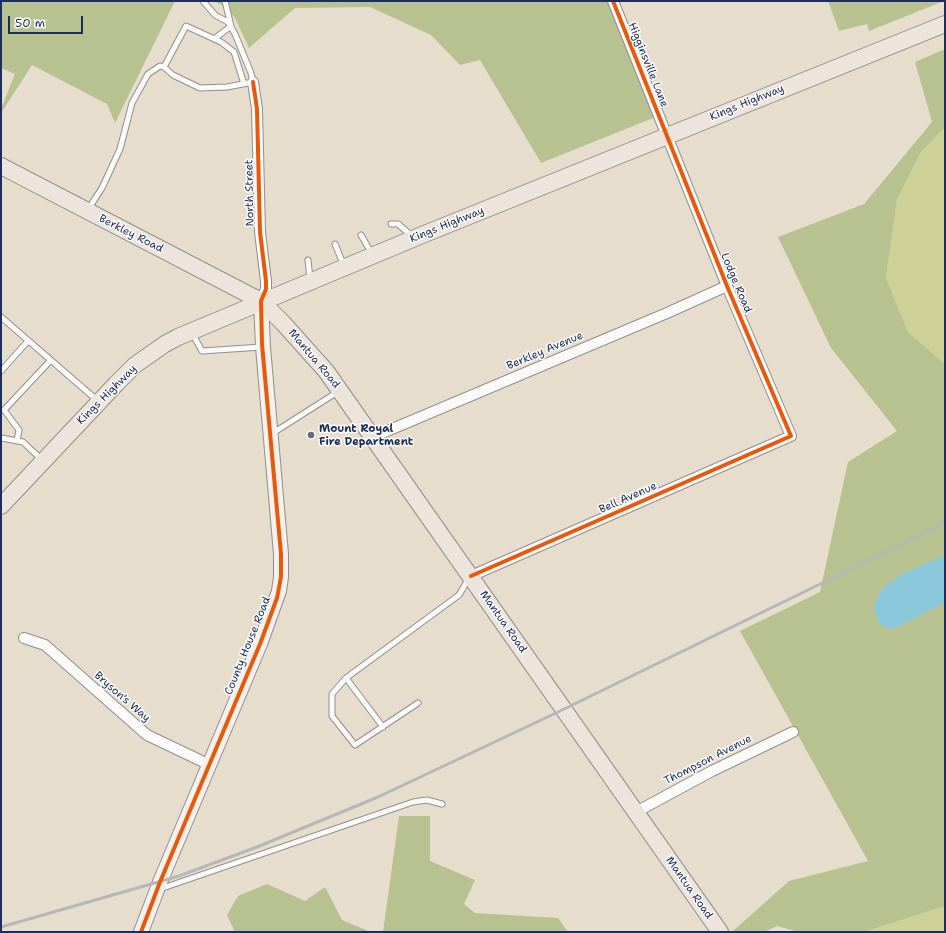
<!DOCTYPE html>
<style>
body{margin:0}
#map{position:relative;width:946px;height:933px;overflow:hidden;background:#e7ddcd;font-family:"Shantell Sans",sans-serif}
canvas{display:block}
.frame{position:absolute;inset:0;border:2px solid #1b2f5e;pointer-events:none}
.scale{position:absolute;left:8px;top:16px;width:75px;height:18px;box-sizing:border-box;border:2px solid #1b2f5e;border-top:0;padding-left:5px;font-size:12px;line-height:14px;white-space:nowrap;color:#1b2f5e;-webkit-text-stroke:3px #fdfcf7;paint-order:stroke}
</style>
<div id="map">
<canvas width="946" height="933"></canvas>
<div class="frame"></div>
<div class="scale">50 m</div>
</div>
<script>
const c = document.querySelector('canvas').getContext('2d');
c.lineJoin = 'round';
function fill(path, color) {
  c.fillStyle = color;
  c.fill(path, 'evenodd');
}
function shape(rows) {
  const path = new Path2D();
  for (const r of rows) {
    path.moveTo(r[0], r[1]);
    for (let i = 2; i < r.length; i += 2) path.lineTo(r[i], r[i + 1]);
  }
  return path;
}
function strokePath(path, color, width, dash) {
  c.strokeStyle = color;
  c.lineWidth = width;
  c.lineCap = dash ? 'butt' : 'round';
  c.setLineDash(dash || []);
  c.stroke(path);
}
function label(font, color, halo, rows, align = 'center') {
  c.font = font + ' "Shantell Sans",sans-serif';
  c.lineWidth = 3;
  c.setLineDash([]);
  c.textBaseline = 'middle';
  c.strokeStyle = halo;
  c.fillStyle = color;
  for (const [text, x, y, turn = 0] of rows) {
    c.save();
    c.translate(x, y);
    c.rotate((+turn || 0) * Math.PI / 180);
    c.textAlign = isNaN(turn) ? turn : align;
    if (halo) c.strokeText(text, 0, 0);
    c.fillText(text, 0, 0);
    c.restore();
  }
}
fill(shape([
 [945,127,945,364,908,332,886,278,897,200,921,152],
 [945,906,945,932,864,932]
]), '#cdd197');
fill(shape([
 [1,1,175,1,115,123,107,104,32,65,1,113,1,109,15,74,1,68],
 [213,1,610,1,658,116,541,163,480,60,460,65,431,35,370,7,295,8,249,48,235,18,226,7],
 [828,1,944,1,869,31,867,24,839,31],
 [945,49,945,127,921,152,897,200,886,278,908,332,945,364,945,906,864,932,798,932,777,926,764,932,733,932,733,931,789,881,868,861,740,631,820,592,848,462,897,431,831,348,778,237,864,204,932,122,915,62],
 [399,816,430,816,430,861,475,880,464,904,475,913,558,918,568,932,383,932],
 [267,884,305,901,325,887,342,920,371,932,235,932,227,915,238,896]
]), '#b8c290');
fill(shape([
 [945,555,945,602,896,628,889,629,881,625,876,616,874,607,877,598,883,588,900,575]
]), '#8cc8dc');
const lane = shape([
 [203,1,215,15,228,22,235,34,251,73,253,82,227,87,200,88,173,75,164,67,186,26,221,42,234,52,244,84],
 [214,39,231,26,225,1],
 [89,208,102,188,120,149,132,103,148,74,160,66,164,67],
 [391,224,398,224,412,236],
 [361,235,372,254],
 [335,244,344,266],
 [308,260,310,279],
 [1,317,98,401],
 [192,333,202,351,262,347],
 [1,371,28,341],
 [273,433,339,391],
 [1,438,23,442,42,460],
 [17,441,19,430,4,410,50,361],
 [346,678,383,727],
 [418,703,355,745,332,716,332,694,346,678,459,595,469,578],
 [160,889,413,802,427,800,442,804]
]);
const street = shape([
 [253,82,257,109,260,232,266,281,266,289,261,301],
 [373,437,667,313,727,286],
 [471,576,791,436,727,286,613,1],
 [24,638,45,645,147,735,210,765],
 [636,812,712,771,793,732]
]);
const secondary = shape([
 [141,932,160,882,260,644,279,591,281,577,281,554,263,347,261,301]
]);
const primary = shape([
 [1,166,261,301,283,323,326,371,720,932],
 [1,506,116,384,135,365,165,344,178,337,422,235,945,24]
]);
strokePath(lane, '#918f8f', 7);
strokePath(street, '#918f8f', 12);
strokePath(secondary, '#918f8f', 16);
strokePath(primary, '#918f8f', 18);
strokePath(lane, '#fbfaf8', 5);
strokePath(street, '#fbfaf8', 10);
strokePath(secondary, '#f5f1ec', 14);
strokePath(primary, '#ede5dc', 16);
strokePath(shape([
 [1,927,179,876,257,847,378,797,556,713,945,523]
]), '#b6b7b9', 3);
strokePath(shape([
 [471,576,791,436,727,286,613,1],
 [141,932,160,882,260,644,277,598,281,577,281,554,262,344,261,301,266,289,266,281,260,232,257,109,253,82]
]), '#e8590c', 4);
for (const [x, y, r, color] of [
 [311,435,4,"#626c85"]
]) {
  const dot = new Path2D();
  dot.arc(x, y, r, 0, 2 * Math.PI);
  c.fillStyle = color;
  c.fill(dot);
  strokePath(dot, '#fdfcf7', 1.5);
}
label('11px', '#1b2f5e', '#fdfcf7', [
 ["Higginsville Lane",648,65,68],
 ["Kings Highway",747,103,-22],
 ["North Street",250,193,-91],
 ["Kings Highway",447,225,-22],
 ["Berkley Road",131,234,27],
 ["Lodge Road",736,283,67],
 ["Berkley Avenue",545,351,-23],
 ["Mantua Road",314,359,50],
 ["Kings Highway",107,395,-45],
 ["Bell Avenue",628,498,-24],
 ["Mantua Road",503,622,55],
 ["County House Road",248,646,-68],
 ["Bryson's Way",122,697,41],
 ["Thompson Avenue",708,760,-27],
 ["Mantua Road",689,888,55]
]);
label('bold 11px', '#1b2f5e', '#fdfcf7', [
 ["Mount Royal",319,429],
 ["Fire Department",319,442]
], 'left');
</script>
